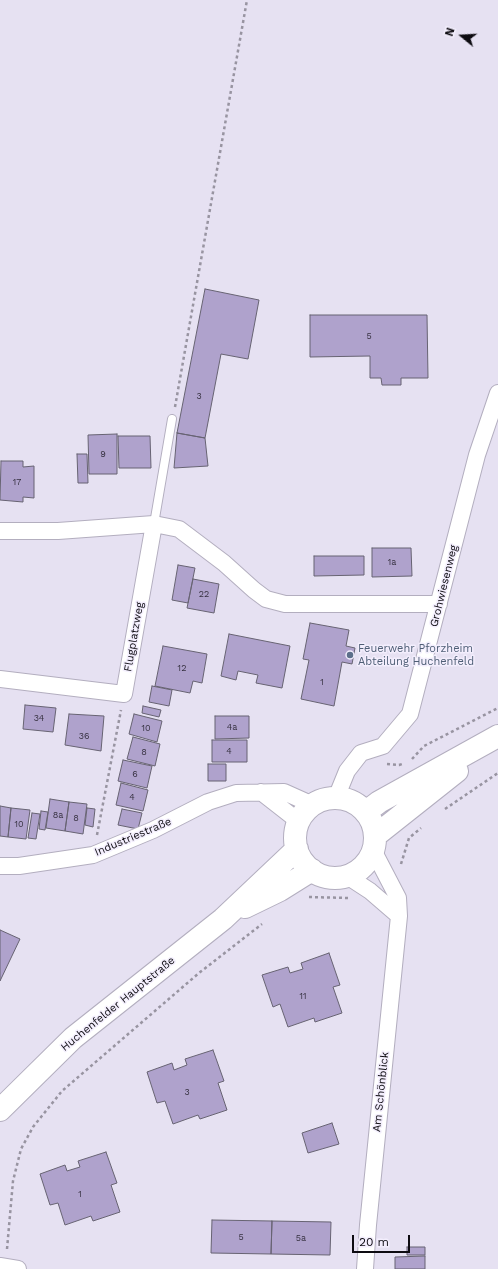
<!DOCTYPE html>
<meta charset="utf-8">
<style>
body{margin:0}
#map{position:relative;width:498px;height:1269px;overflow:hidden;background:#e6e1f2;font-family:"Work Sans",sans-serif}
canvas{display:block}
.north{position:absolute;left:442px;top:16px;width:40px;height:40px;-webkit-text-stroke:3px #f3eefd;paint-order:stroke;rotate:288deg;font-size:11px;font-weight:700;line-height:16px;text-align:center;color:#0d0b11}
.north::after{content:'';display:block;margin:auto;width:14px;height:18px;background:#0d0b11;clip-path:polygon(50% 0,100% 100%,50% 72%,0 100%)}
.scale{position:absolute;left:352px;top:1235px;width:58px;height:18px;box-sizing:border-box;border:2px solid #0d0b11;border-top:0;padding-left:5px;font-size:12px;line-height:14px;white-space:nowrap;color:#0d0b11;-webkit-text-stroke:3px #f3eefd;paint-order:stroke}
</style>
<div id="map">
<canvas width="498" height="1269"></canvas>
<div class="north">N</div>
<div class="scale">20 m</div>
</div>
<script>
const c = document.querySelector('canvas').getContext('2d');
c.lineJoin = 'round';
function fill(path, color) {
  c.fillStyle = color;
  c.fill(path, 'evenodd');
}
function shape(rows) {
  const path = new Path2D();
  for (const r of rows) {
    if (r.length === 3) {
      path.moveTo(r[0] + r[2], r[1]);
      path.arc(r[0], r[1], r[2], 0, 2 * Math.PI);
      continue;
    }
    path.moveTo(r[0], r[1]);
    for (let i = 2; i < r.length; i += 2) path.lineTo(r[i], r[i + 1]);
  }
  return path;
}
function strokePath(path, color, width, dash) {
  c.strokeStyle = color;
  c.lineWidth = width;
  c.lineCap = dash ? 'butt' : 'round';
  c.setLineDash(dash || []);
  c.stroke(path);
}
function label(font, color, halo, rows, align = 'center') {
  c.font = font + ' "Work Sans",sans-serif';
  c.lineWidth = 3;
  c.setLineDash([]);
  c.textBaseline = 'middle';
  c.strokeStyle = halo;
  c.fillStyle = color;
  for (const [text, x, y, turn = 0] of rows) {
    c.save();
    c.translate(x, y);
    c.rotate((+turn || 0) * Math.PI / 180);
    c.textAlign = isNaN(turn) ? turn : align;
    if (halo) c.strokeText(text, 0, 0);
    c.fillText(text, 0, 0);
    c.restore();
  }
}
const building = shape([
 [205,289,259,300,248,359,221,354,205,438,177,433,205,289],
 [310,315,427,315,428,378,401,378,401,385,382,385,381,378,370,378,370,356,310,357,310,315],
 [177,433,205,438,208,466,174,468,177,433],
 [117,434,117,474,89,474,88,435,117,434],
 [118,436,150,436,151,468,119,468,118,436],
 [77,454,87,454,88,483,78,483,77,454],
 [1,461,23,461,23,467,34,466,34,498,23,497,23,502,0,500,1,461],
 [372,548,411,548,412,576,372,577,372,548],
 [314,556,364,556,364,575,314,576,314,556],
 [178,565,195,568,188,603,172,600,178,565],
 [193,579,219,584,214,613,187,608,193,579],
 [310,623,349,630,346,646,355,648,352,664,342,662,334,706,301,699,309,660,303,659,310,623],
 [229,634,290,646,282,688,256,683,258,675,238,671,236,680,221,676,229,634],
 [163,646,207,654,202,683,193,681,190,693,155,686,163,646],
 [152,686,172,690,169,706,149,702,152,686],
 [25,705,56,708,53,732,23,729,25,705],
 [143,706,161,710,159,717,142,713,143,706],
 [69,714,104,716,101,751,65,745,69,714],
 [134,714,162,721,157,742,129,734,134,714],
 [215,716,249,716,249,738,215,739,215,716],
 [133,737,160,744,155,766,127,759,133,737],
 [212,740,247,740,247,762,212,762,212,740],
 [123,760,152,766,147,788,118,781,123,760],
 [208,764,226,764,226,781,208,781,208,764],
 [121,783,148,790,143,811,116,805,121,783],
 [50,799,69,802,65,831,46,828,50,799],
 [69,802,87,804,83,834,65,831,69,802],
 [0,806,11,808,8,837,0,836,0,806],
 [11,808,30,810,26,839,8,837,11,808],
 [87,808,95,809,93,827,85,825,87,808],
 [122,809,142,813,138,829,118,825,122,809],
 [41,811,48,812,45,830,39,829,41,811],
 [32,813,40,814,36,839,28,838,32,813],
 [0,930,20,939,0,981,0,930],
 [329,953,340,985,333,987,342,1013,315,1022,314,1018,288,1027,280,1004,273,1007,262,975,288,967,290,973,303,969,301,963,329,953],
 [213,1050,224,1081,218,1083,227,1110,200,1119,198,1115,173,1124,165,1101,157,1103,147,1072,172,1063,174,1070,187,1065,185,1059,213,1050],
 [332,1123,339,1144,308,1153,302,1133,332,1123],
 [106,1152,117,1183,111,1185,120,1212,93,1221,91,1216,65,1225,58,1203,50,1205,40,1174,65,1165,67,1171,80,1167,78,1161,106,1152],
 [212,1220,272,1221,271,1254,211,1253,212,1220],
 [272,1221,331,1222,330,1255,271,1254,272,1221],
 [407,1247,425,1247,425,1255,407,1255,407,1247],
 [425,1256,425,1269,395,1269,395,1257,425,1256]
]);
fill(building, '#afa2cc');
strokePath(building, '#676372', 1);
const service = shape([
 [154,524,172,419]
]);
const minor = shape([
 [0,531,58,531,154,524,179,529,224,563,254,590,266,599,285,604,439,604],
 [0,679,124,694,154,524],
 [261,792,293,817,297,823],
 [336,798,347,771,361,753,383,746,410,714,477,455,498,393],
 [0,866,19,866,93,855,153,830,208,802,236,793,284,792,313,805],
 [347,876,370,891,399,916],
 [0,1266,18,1269],
 [365,1269,368,1225,399,916,398,898,373,850]
]);
const secondary = shape([
 [335,838,40],
 [366,812,379,802,498,736],
 [375,836,457,771],
 [245,907,280,890,312,870],
 [0,1110,73,1038,223,919,297,849]
]);
strokePath(service, '#b3aebf', 10);
strokePath(minor, '#b3aebf', 18);
strokePath(secondary, '#b3aebf', 24);
strokePath(shape([
 [175,407,247,0],
 [412,759,424,746,498,708],
 [387,764,399,765,402,764],
 [445,809,498,773],
 [97,835,121,710],
 [401,864,409,838,421,828],
 [309,897,348,898],
 [7,1249,13,1181,21,1149,33,1127,62,1091,199,973,262,924]
]), '#9894a1', 2.5, [3, 3]);
strokePath(service, '#fff', 8);
strokePath(minor, '#fff', 16);
strokePath(secondary, '#fff', 22);
for (const [x, y, r, color] of [
 [350,655,4,"#5c6f8a"]
]) {
  const dot = new Path2D();
  dot.arc(x, y, r, 0, 2 * Math.PI);
  c.fillStyle = color;
  c.fill(dot);
  strokePath(dot, '#f3eefd', 1.5);
}
label('9px', '#363140', null, [
 ["5",369,336],
 ["3",199,396],
 ["9",103,454],
 ["17",17,482],
 ["1a",392,562],
 ["22",204,594],
 ["12",182,668],
 ["1",322,682],
 ["34",39,718],
 ["4a",232,727],
 ["10",146,728],
 ["36",84,736],
 ["4",229,751],
 ["8",144,752],
 ["6",135,774],
 ["4",132,797],
 ["8a",58,815],
 ["8",76,818],
 ["10",19,824],
 ["11",303,996],
 ["3",187,1092],
 ["1",80,1194],
 ["5",241,1237],
 ["5a",301,1238]
]);
label('11px', '#0d0b11', '#f3eefd', [
 ["Grohwiesenweg",444,586,-76],
 ["Flugplatzweg",134,637,-80],
 ["Industriestraße",133,837,-23],
 ["Huchenfelder Hauptstraße",118,1004,-39],
 ["Am Schönblick",381,1092,-84]
]);
label('11px', '#4e5e75', '#f3eefd', [
 ["Feuerwehr Pforzheim",358,649],
 ["Abteilung Huchenfeld",358,662]
], 'left');
</script>
